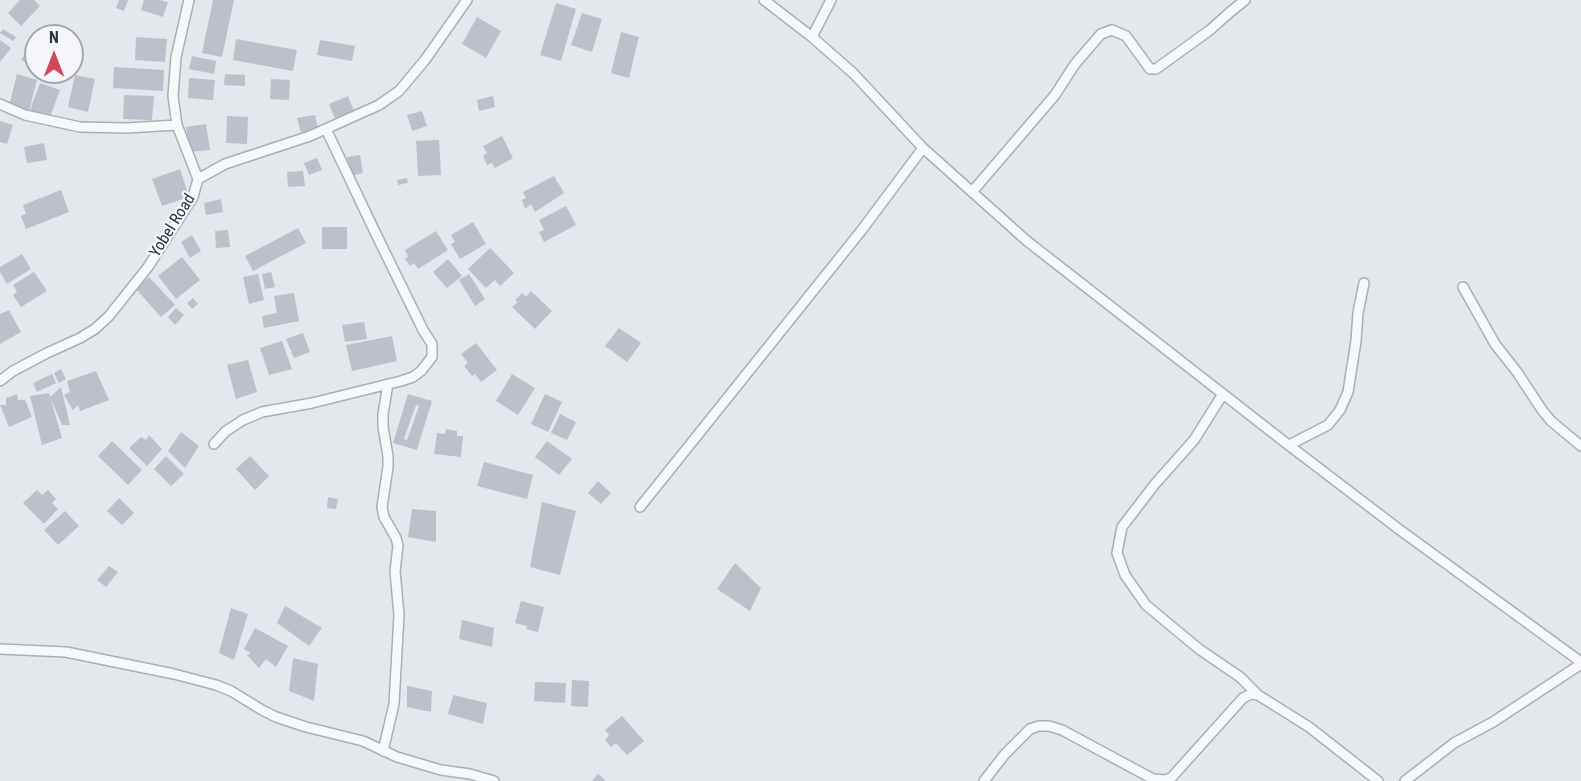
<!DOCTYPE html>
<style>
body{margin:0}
#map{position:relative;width:1581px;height:781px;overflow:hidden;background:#e4e7ec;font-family:"Roboto Condensed",sans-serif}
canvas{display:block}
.north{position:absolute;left:24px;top:24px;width:60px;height:60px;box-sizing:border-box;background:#f4f6f9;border:2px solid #a4a8b1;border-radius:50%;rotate:0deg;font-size:16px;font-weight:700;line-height:24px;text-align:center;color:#2b3445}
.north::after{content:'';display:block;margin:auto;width:21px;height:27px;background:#d1495b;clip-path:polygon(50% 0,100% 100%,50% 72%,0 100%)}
</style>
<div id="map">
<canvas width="1581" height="781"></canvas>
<div class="north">N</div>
</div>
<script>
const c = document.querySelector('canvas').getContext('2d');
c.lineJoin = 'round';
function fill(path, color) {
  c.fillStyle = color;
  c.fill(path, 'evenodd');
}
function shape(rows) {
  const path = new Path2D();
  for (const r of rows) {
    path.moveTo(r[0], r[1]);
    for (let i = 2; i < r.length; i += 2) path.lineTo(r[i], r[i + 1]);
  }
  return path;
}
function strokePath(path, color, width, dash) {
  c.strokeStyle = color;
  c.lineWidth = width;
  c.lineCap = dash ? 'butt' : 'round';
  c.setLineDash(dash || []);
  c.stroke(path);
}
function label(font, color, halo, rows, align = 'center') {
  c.font = font + ' "Roboto Condensed",sans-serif';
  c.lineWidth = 4.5;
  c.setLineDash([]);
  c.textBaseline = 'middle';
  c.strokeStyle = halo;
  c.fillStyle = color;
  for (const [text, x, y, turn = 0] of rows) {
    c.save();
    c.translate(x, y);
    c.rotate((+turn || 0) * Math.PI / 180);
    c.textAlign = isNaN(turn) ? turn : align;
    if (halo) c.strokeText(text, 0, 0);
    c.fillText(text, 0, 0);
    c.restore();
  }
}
fill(shape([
 [20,0,34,0,40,6,21,26,8,13],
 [119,0,128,0,124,11,116,8],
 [144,0,160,0,168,2,163,17,141,10],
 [213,0,234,0,222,57,202,53],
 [556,3,576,9,561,61,540,55],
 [582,13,602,19,592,52,571,45],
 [477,17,501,31,486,58,462,44],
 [3,29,16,37,13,41,0,33],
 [621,32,639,37,629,78,611,73],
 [136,37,167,39,165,62,135,60],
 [236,39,297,50,293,71,233,60],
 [0,40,11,48,0,62],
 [320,40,355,46,352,61,317,55],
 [25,54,32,58,28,64,21,60],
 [192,56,216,61,214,74,189,69],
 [114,67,164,70,163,91,113,88],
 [43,72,63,72,61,82,42,77],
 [17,74,37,80,29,111,9,106],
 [225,74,245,75,245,86,224,85],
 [75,75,95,79,88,112,68,107],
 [189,78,215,80,213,100,188,98],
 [271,79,290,80,289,100,270,99],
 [40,83,60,90,50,117,30,110],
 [124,95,154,96,152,120,123,119],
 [348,96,355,113,336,121,329,104],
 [493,96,495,107,479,111,477,100],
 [422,111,427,126,412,131,407,115],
 [315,115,318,129,301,133,297,118],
 [227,116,248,117,247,144,226,143],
 [0,121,13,125,7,144,0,142],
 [206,124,210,150,190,152,186,127],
 [502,136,513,158,495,168,492,163,487,165,483,156,487,153,483,146],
 [439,140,441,175,418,176,416,141],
 [44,143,47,160,27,163,24,147],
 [360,155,363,173,351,176,347,157],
 [317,158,322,170,309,175,304,163],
 [180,169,189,197,162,206,152,179],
 [303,171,305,186,288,187,287,172],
 [554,176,564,193,535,212,531,204,525,209,522,200,526,198,523,192],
 [407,178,408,183,398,185,397,180],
 [61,190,69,212,26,229,21,216,26,214,23,205],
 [221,199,223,212,206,215,204,203],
 [566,206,576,225,544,242,539,232,544,230,539,220],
 [473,222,486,244,460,259,451,244,455,242,451,235],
 [322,227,347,227,347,249,322,249],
 [298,228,306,243,253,271,245,256],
 [228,230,230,247,216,248,215,231],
 [436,231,448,250,418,269,414,263,410,266,405,259,408,257,405,250],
 [192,235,201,251,190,258,181,242],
 [490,248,514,273,500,286,495,280,486,288,468,269],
 [22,254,31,269,7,284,0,272,0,267],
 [182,257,200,280,176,299,158,276],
 [448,259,462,276,447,288,433,272],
 [34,272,47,291,21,307,13,295,17,292,13,285],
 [271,272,275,287,265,289,262,274],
 [258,274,264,300,249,304,243,277],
 [469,274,485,299,475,306,459,280],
 [149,277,175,305,161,317,136,289],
 [531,291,552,311,535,329,512,307,518,302,515,300,522,293,526,297],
 [294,293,299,321,264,328,262,316,277,313,274,296],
 [193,298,198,304,192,309,187,303],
 [176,308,184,315,175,325,168,317],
 [9,310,21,332,0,344,0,314],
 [364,322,367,339,345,342,342,325],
 [619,328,641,343,627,362,605,346],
 [303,333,310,352,294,358,286,339],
 [392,336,397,361,352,371,346,345],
 [282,341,292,369,269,375,260,348],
 [476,343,497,370,481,382,475,374,472,376,464,366,468,363,461,354],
 [248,360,257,392,236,399,227,365],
 [61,369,66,379,59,383,54,373],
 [96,371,109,400,80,411,78,405,73,410,64,395,70,392,67,381],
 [52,374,56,383,37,392,33,383],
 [512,374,535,388,518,415,496,401],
 [61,387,70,425,62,425,50,397],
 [49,393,62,438,42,445,30,396],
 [17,394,18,400,25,400,32,417,9,427,0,405,6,405,6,398],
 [408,394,432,401,417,450,393,443],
 [416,405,419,406,407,440,404,439],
 [545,394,562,402,548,432,531,424],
 [560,414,576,422,567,440,551,433],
 [446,429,457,431,457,436,463,436,461,457,434,454,437,433,445,434],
 [181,432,199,446,185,468,168,451],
 [149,435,162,449,147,466,129,448,141,437,146,440],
 [112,441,142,470,128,485,98,456],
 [547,441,572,459,559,475,535,457],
 [166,456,184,474,171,486,154,469],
 [250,456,269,476,255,490,236,469],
 [484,462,533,475,527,499,477,486],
 [598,481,611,493,601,504,588,493],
 [37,490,42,495,48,490,56,499,52,503,58,509,44,524,23,503],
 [328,497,338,499,336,509,327,508],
 [119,498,134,513,122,525,107,511],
 [542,502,576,511,560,575,530,567],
 [412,509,436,511,436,542,408,537],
 [65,511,79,526,58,545,44,530],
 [735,563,761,588,750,611,717,589],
 [109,566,118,572,106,587,97,580],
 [521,601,544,607,538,632,526,629,527,626,515,623],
 [285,606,322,628,309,646,277,623],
 [231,608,248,614,234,660,219,653],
 [462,620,494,628,492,647,459,639],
 [255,628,288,646,276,667,266,659,259,668,247,655,251,653,244,649],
 [293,658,318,664,314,701,289,691],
 [572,680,589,681,588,707,571,706],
 [535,682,566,683,565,703,534,701],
 [407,686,432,691,431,712,407,707],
 [453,695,487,703,483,724,448,714],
 [622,716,644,741,627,755,616,743,611,747,605,740,609,735,605,730],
 [598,774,606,781,592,781]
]), '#bbc0ca');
const street = shape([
 [764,0,812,37,853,73,923,148,1027,241,1282,440,1400,530,1581,662],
 [812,37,831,0],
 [0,104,25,115,80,127,126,128,177,125],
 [198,179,225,164,310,136,379,105,399,91,425,60,467,0],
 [972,192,1055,95,1075,64,1101,34,1112,30,1126,36,1150,69,1156,69,1210,30,1229,13,1245,0],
 [1463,287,1495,344,1517,372,1542,410,1551,421,1581,446],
 [0,381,13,371,47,353,80,338,95,329,109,316,148,267,193,197,198,179,177,125,173,96,176,57,189,0],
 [1223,394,1194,440,1155,484,1122,527,1117,553,1125,575,1146,605,1199,649,1240,677,1258,695],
 [214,444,226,431,243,420,262,412,312,403,401,381,413,377,421,371,432,357,432,344,423,330,375,232,326,129],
 [1289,445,1328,425,1340,410,1348,392,1356,341,1358,313,1364,283],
 [640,507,861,231,923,148],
 [0,649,66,652,174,674,216,685,231,691,262,710,276,717,306,727,363,741,397,757,441,770,470,774,494,781],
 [383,751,394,704,399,615,395,571,398,546,396,538,384,517,382,507,388,467,388,456,383,427,383,414,388,384],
 [984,781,1005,754,1030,729,1039,726,1049,726,1062,730,1153,779,1166,780,1172,777,1243,698,1251,694,1258,695,1309,727,1378,781],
 [1405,781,1454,743,1493,722,1581,664]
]);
strokePath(street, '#a9aeb7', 12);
strokePath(street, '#f7f8fa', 9);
label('16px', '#2b3445', '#f4f6f9', [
 ["Yobel Road",173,226,-58]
]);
</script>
